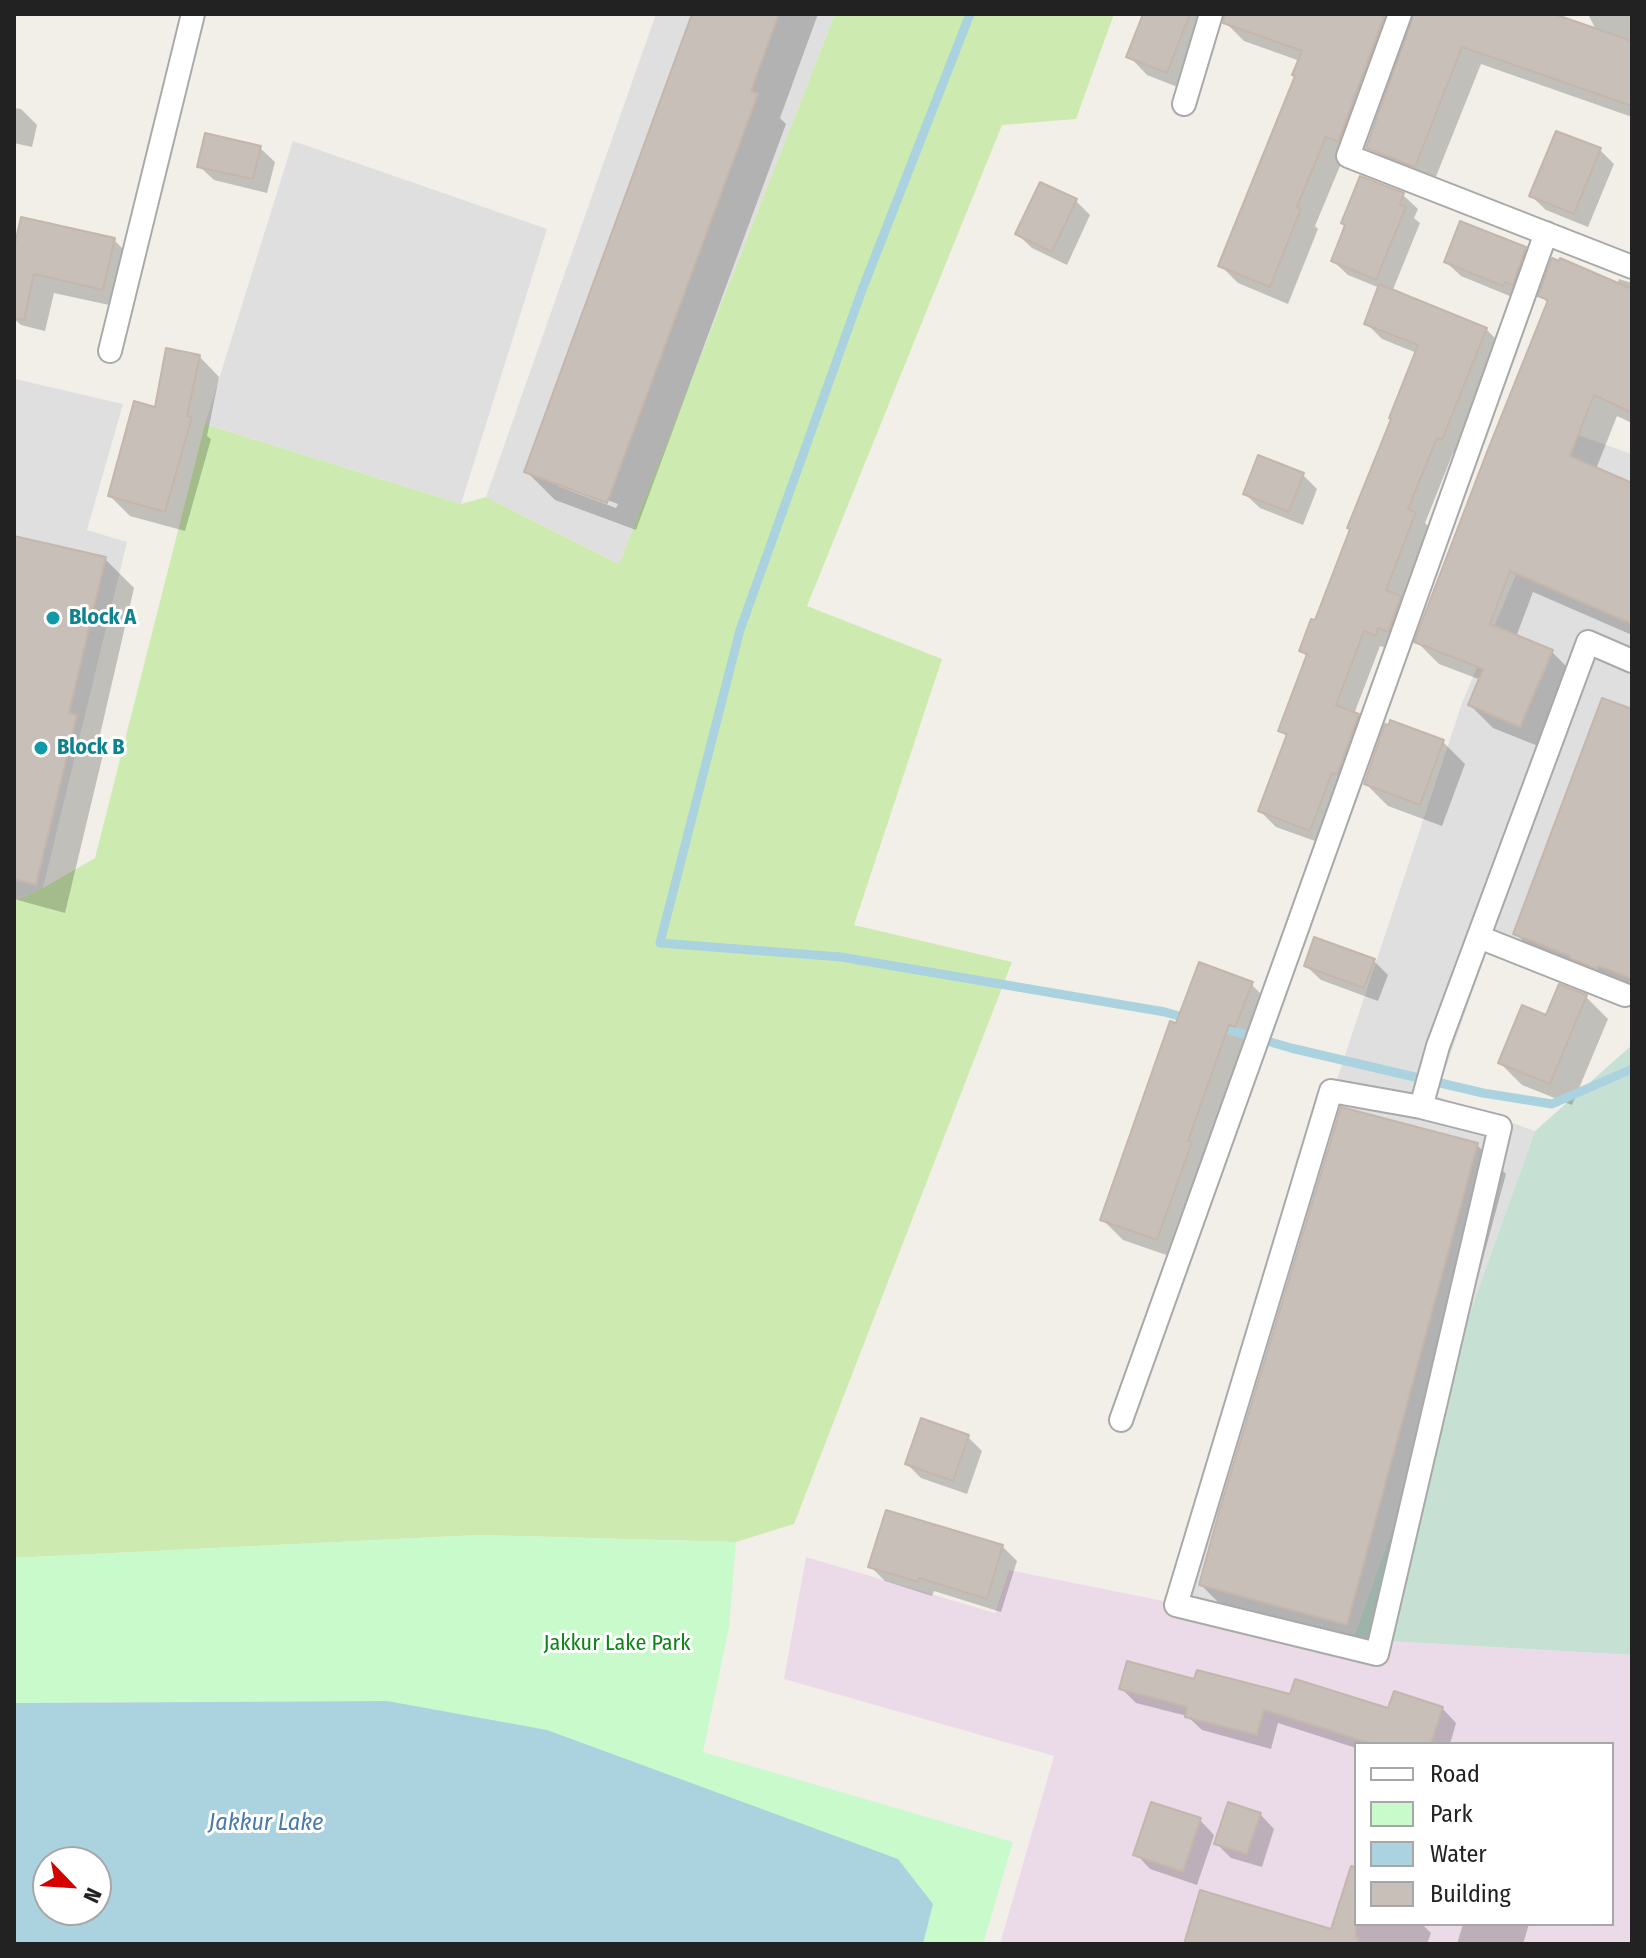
<!DOCTYPE html>
<style>
body{margin:0}
#map{position:relative;width:1646px;height:1958px;overflow:hidden;background:#f2efe9;font-family:"Fira Sans Condensed",sans-serif}
canvas{display:block}
.frame{position:absolute;inset:0;border:16px solid #222;pointer-events:none}
.legend{position:absolute;left:1354px;top:1742px;width:260px;height:184px;box-sizing:border-box;background:#fff;border:2px solid #a7a7a7;margin:0;padding:10px 14px;list-style:none;font-size:24px;color:#222}
.legend li{display:flex;align-items:center;gap:16px;height:40px}
.legend b{width:40px;border:2px solid #a7a7a7}
.north{position:absolute;left:32px;top:1846px;width:80px;height:80px;box-sizing:border-box;background:#fff;border:2px solid #a7a7a7;border-radius:50%;rotate:115deg;font-size:22px;font-weight:700;line-height:32px;text-align:center;color:#222}
.north::after{content:'';display:block;margin:auto;width:28px;height:36px;background:#d40000;clip-path:polygon(50% 0,100% 100%,50% 72%,0 100%)}
</style>
<div id="map">
<canvas width="1646" height="1958"></canvas>
<div class="frame"></div>
<ul class="legend">
<li><b style="height:10px;background:#fff"></b>Road</li>
<li><b style="height:22px;background:#c8facc"></b>Park</li>
<li><b style="height:22px;background:#aad3df"></b>Water</li>
<li><b style="height:22px;background:#c7bfb8"></b>Building</li>
</ul>
<div class="north">N</div>
</div>
<script>
const c = document.querySelector('canvas').getContext('2d');
c.lineJoin = 'round';
function fill(path, color) {
  c.fillStyle = color;
  c.fill(path, 'evenodd');
}
function shape(rows) {
  const path = new Path2D();
  for (const r of rows) {
    path.moveTo(r[0], r[1]);
    for (let i = 2; i < r.length; i += 2) path.lineTo(r[i], r[i + 1]);
  }
  return path;
}
function strokePath(path, color, width, dash) {
  c.strokeStyle = color;
  c.lineWidth = width;
  c.lineCap = dash ? 'butt' : 'round';
  c.setLineDash(dash || []);
  c.stroke(path);
}
function label(font, color, halo, rows, align = 'center') {
  c.font = font + ' "Fira Sans Condensed",sans-serif';
  c.lineWidth = 6;
  c.setLineDash([]);
  c.textBaseline = 'middle';
  c.strokeStyle = halo;
  c.fillStyle = color;
  for (const [text, x, y, turn = 0] of rows) {
    c.save();
    c.translate(x, y);
    c.rotate((+turn || 0) * Math.PI / 180);
    c.textAlign = isNaN(turn) ? turn : align;
    if (halo) c.strokeText(text, 0, 0);
    c.fillText(text, 0, 0);
    c.restore();
  }
}
fill(shape([
 [656,14,835,14,619,564,486,497],
 [293,141,547,229,461,504,205,424],
 [15,379,123,404,87,530,127,542,43,888,14,901],
 [1575,434,1632,454,1632,993,1489,944,1436,1096,1535,1131,1353,1639,1164,1600,1462,703]
]), '#e0dfdf');
fill(shape([
 [806,1557,995,1613,1009,1570,1353,1639,1632,1655,1632,1944,1000,1944,1054,1756,784,1679],
 [1356,1744,1612,1744,1612,1924,1356,1924]
]), '#ebdbe8');
fill(shape([
 [835,14,1114,14,1076,119,1002,125,807,606,942,659,854,925,1012,962,794,1524,736,1542,479,1535,14,1558,14,901,43,888,95,858,205,424,461,504,486,497,619,564]
]), '#cdebb0');
fill(shape([
 [1632,1045,1632,1655,1353,1639,1535,1131]
]), '#c6e0d4');
fill(shape([
 [479,1535,736,1542,729,1627,703,1752,1013,1842,983,1944,923,1944,933,1904,387,1701,14,1703,14,1558]
]), '#c8facc');
fill(shape([
 [387,1701,547,1730,898,1859,933,1904,923,1944,14,1944,14,1703],
 [48,1862,96,1862,96,1910,48,1910]
]), '#aad3df');
fill(shape([
 [694,14,818,14,780,118,786,124,636,530,555,500,526,471],
 [558,482,618,504,616,508,558,486],
 [1145,14,1548,14,1596,30,1588,14,1632,14,1632,117,1481,64,1433,184,1387,166,1368,147,1415,19,1410,21,1405,28,1345,154,1315,226,1318,229,1288,304,1238,283,1220,265,1297,76,1300,61,1244,41,1225,22,1225,19,1220,21,1185,90,1147,75,1129,56],
 [14,108,21,109,37,125,32,147,14,143],
 [260,148,275,162,267,193,214,180,199,166],
 [1600,150,1614,164,1588,227,1546,210,1531,196],
 [1403,195,1418,209,1414,218,1420,223,1392,292,1486,329,1502,345,1458,455,1453,453,1425,523,1431,530,1392,650,1380,646,1354,714,1358,716,1374,732,1326,845,1276,827,1260,811,1288,738,1280,730,1308,657,1301,651,1316,623,1417,353,1382,339,1366,323,1380,288,1348,275,1333,261],
 [1076,201,1090,215,1067,265,1032,248,1017,234],
 [114,240,134,260,123,308,54,293,45,331,21,325,14,319,14,258],
 [1525,249,1539,263,1517,299,1461,276,1446,262],
 [1619,279,1632,283,1632,423,1617,416,1596,469,1632,485,1632,635,1533,592,1516,637,1551,651,1574,674,1543,748,1493,728,1470,705,1481,680,1439,664,1417,642,1548,303,1541,296,1617,285],
 [199,356,219,377,207,436,211,439,185,531,130,516,110,496,157,410],
 [1303,475,1317,489,1303,525,1260,508,1245,494],
 [14,538,105,559,134,588,99,739,105,746,65,913,14,899],
 [1632,711,1632,995,1544,962,1515,933],
 [1443,742,1465,764,1442,826,1388,806,1366,784],
 [1374,961,1388,975,1378,1001,1321,980,1306,966],
 [1251,984,1272,1005,1178,1259,1123,1240,1103,1220,1177,1026],
 [1586,997,1608,1019,1572,1105,1522,1085,1500,1063],
 [1477,1145,1506,1174,1376,1653,1230,1614,1201,1585],
 [968,1437,982,1451,967,1494,921,1478,907,1464],
 [1002,1546,1017,1561,1001,1612,934,1591,932,1596,885,1581,870,1566],
 [1196,1682,1390,1710,1442,1708,1456,1723,1450,1744,1356,1744,1356,1748,1278,1723,1271,1749,1202,1730,1187,1716,1136,1703,1122,1689],
 [1260,1814,1274,1829,1262,1867,1231,1858,1216,1843],
 [1200,1820,1214,1835,1197,1885,1150,1869,1136,1854],
 [1356,1890,1356,1924,1422,1924,1431,1933,1427,1944,1186,1944,1332,1932],
 [1463,1924,1529,1924,1523,1944,1517,1942,1516,1944,1457,1944]
]), '#0003');
strokePath(shape([
 [970,14,862,290,740,630,660,943,841,957,1165,1012,1189,1019],
 [1219,1027,1291,1048,1483,1093,1552,1104,1632,1069]
]), '#aad3df', 9);
const building = shape([
 [692,14,779,14,751,91,758,94,607,503,524,472,692,14],
 [1143,14,1190,14,1167,73,1126,57,1143,14],
 [1225,14,1385,14,1338,142,1326,137,1297,207,1301,209,1270,287,1218,266,1295,76,1292,75,1302,51,1223,23,1225,14],
 [1414,14,1554,14,1632,41,1632,106,1462,47,1415,167,1366,148,1414,14],
 [1556,131,1601,148,1574,214,1529,196,1556,131],
 [205,133,261,146,253,179,197,167,205,133],
 [1360,176,1404,193,1400,204,1406,207,1376,280,1331,261,1345,225,1341,223,1360,176],
 [1040,182,1077,199,1052,252,1015,234,1040,182],
 [21,217,115,238,103,290,34,274,24,320,14,319,14,248,21,217],
 [1460,221,1526,247,1513,285,1505,282,1503,286,1444,262,1460,221],
 [1552,258,1559,261,1560,258,1632,289,1632,413,1594,395,1570,456,1632,483,1632,624,1510,571,1490,624,1553,650,1520,727,1468,705,1483,669,1414,642,1487,452,1548,300,1538,296,1552,258],
 [1379,284,1487,328,1442,440,1437,438,1408,509,1416,512,1386,590,1401,596,1388,632,1378,628,1376,636,1364,631,1336,705,1359,714,1337,775,1332,773,1310,831,1258,811,1287,734,1278,731,1307,654,1299,651,1311,619,1315,620,1350,529,1347,528,1391,419,1389,418,1418,345,1364,324,1379,284],
 [166,348,200,355,187,416,192,417,165,512,108,496,134,401,155,407,166,348],
 [1258,455,1304,473,1289,512,1243,494,1258,455],
 [14,536,106,557,69,713,77,715,36,885,14,879,14,536],
 [1602,698,1632,709,1632,979,1599,966,1597,969,1569,958,1570,956,1513,934,1602,698],
 [1390,720,1444,740,1420,805,1364,784,1385,724,1389,725,1390,720],
 [1314,937,1375,959,1364,988,1304,966,1314,937],
 [1199,962,1253,982,1235,1027,1229,1025,1188,1141,1192,1142,1157,1240,1100,1220,1170,1021,1176,1023,1199,962],
 [1559,984,1587,995,1550,1084,1498,1063,1522,1005,1546,1015,1559,984],
 [1341,1107,1478,1143,1347,1625,1199,1585,1219,1512,1341,1107],
 [921,1418,969,1435,953,1481,905,1464,921,1418],
 [886,1510,1003,1545,987,1599,919,1578,918,1582,868,1567,886,1510],
 [1127,1661,1194,1679,1197,1670,1290,1694,1295,1679,1388,1708,1394,1691,1443,1707,1431,1744,1372,1744,1264,1710,1257,1735,1185,1717,1187,1707,1119,1689,1127,1661],
 [1151,1802,1201,1818,1183,1872,1133,1855,1151,1802],
 [1228,1802,1261,1813,1247,1854,1214,1844,1228,1802],
 [1351,1866,1356,1867,1356,1937,1359,1938,1358,1944,1184,1944,1200,1890,1331,1929,1351,1866]
]);
fill(building, '#c7bfb8');
strokePath(building, '#c4b6ab', 2);
const minor = shape([
 [1400,14,1348,156,1632,267],
 [1184,104,1211,14],
 [110,351,193,14],
 [1479,937,1625,995],
 [1331,1091,1421,1107,1500,1127,1377,1654,1176,1605,1331,1091],
 [1421,1107,1438,1046,1588,642,1632,661],
 [1121,1420,1546,233]
]);
strokePath(minor, '#a9a9a9', 26);
strokePath(minor, '#fff', 22);
for (const [x, y, r, color] of [
 [53,618,8,"#0f9aa8"],
 [41,748,8,"#0f9aa8"]
]) {
  const dot = new Path2D();
  dot.arc(x, y, r, 0, 2 * Math.PI);
  c.fillStyle = color;
  c.fill(dot);
  strokePath(dot, '#fff', 3);
}
label('bold 22px', '#0d838f', '#fff', [
 ["Block A",69,618],
 ["Block B",57,748]
], 'left');
label('22px', '#0c8416', '#fff', [
 ["Jakkur Lake Park",617,1644]
]);
label('italic 24px', '#4a7aab', '#fff', [
 ["Jakkur Lake",266,1823]
]);
</script>
